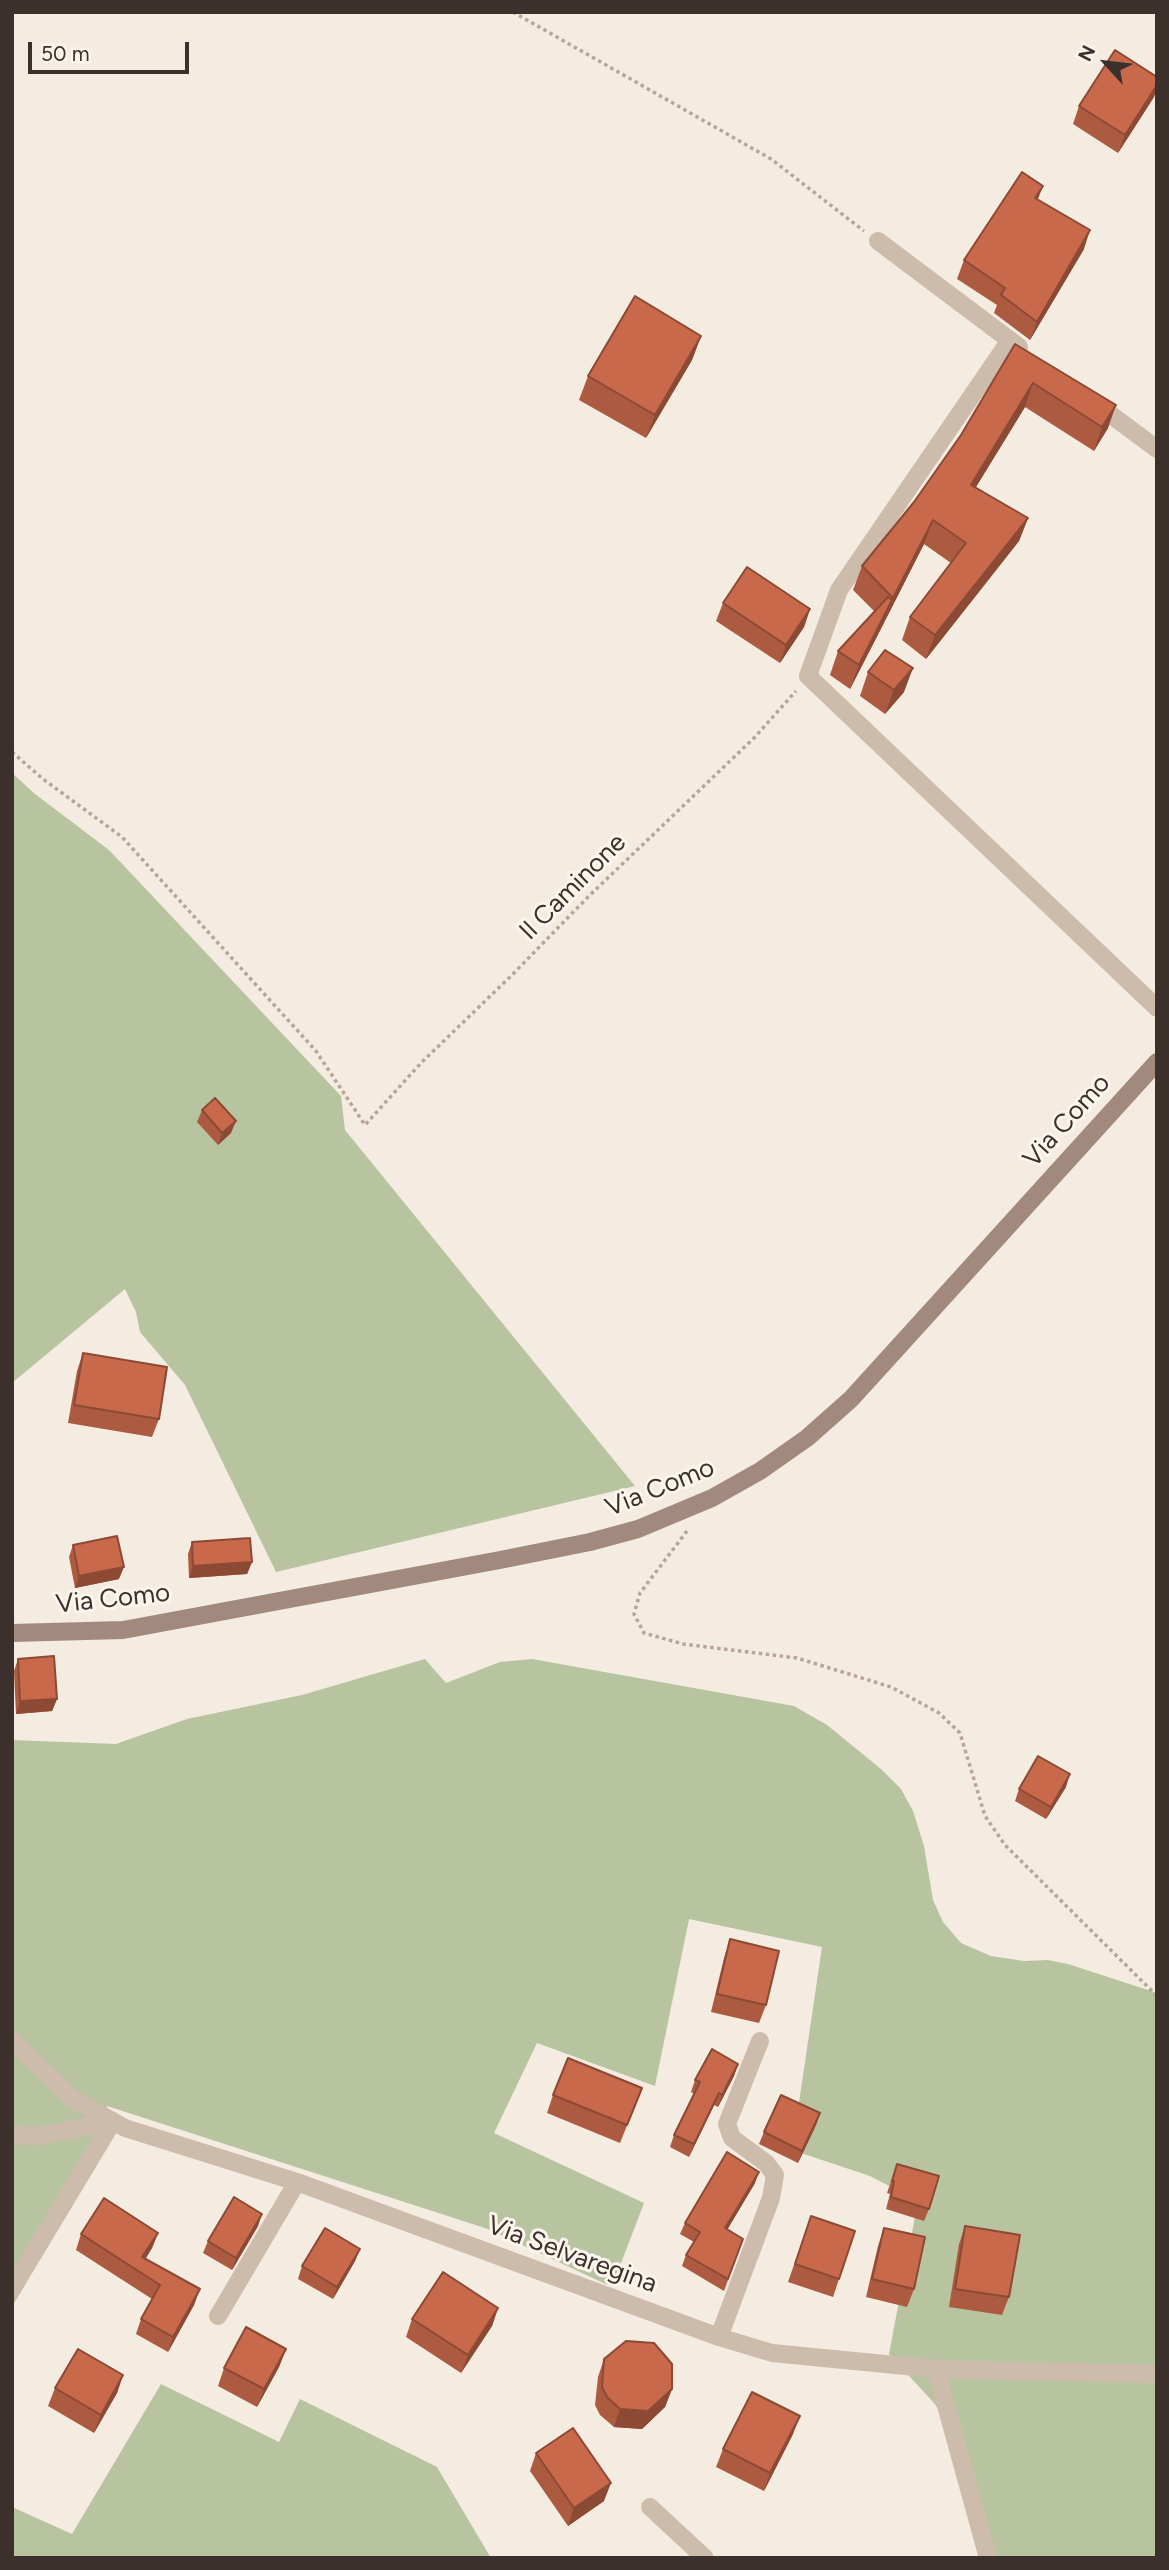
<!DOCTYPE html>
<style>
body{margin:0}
#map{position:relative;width:1169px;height:2570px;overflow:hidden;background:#f4ebe1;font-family:Figtree,sans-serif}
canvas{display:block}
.frame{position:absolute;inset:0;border:14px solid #3b302b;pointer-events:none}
.north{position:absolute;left:1071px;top:28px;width:70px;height:70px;-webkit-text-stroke:5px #fbf5ee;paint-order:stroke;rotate:297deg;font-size:19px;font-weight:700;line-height:28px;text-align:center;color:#3b302b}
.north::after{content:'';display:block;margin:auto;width:24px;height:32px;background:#3b302b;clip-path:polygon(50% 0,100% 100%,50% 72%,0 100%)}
.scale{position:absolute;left:28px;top:42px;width:161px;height:32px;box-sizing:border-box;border:4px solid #3b302b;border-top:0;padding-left:9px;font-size:21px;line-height:24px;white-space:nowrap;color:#3b302b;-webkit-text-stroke:5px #fbf5ee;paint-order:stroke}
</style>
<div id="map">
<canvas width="1169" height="2570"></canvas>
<div class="frame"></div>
<div class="north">N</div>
<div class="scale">50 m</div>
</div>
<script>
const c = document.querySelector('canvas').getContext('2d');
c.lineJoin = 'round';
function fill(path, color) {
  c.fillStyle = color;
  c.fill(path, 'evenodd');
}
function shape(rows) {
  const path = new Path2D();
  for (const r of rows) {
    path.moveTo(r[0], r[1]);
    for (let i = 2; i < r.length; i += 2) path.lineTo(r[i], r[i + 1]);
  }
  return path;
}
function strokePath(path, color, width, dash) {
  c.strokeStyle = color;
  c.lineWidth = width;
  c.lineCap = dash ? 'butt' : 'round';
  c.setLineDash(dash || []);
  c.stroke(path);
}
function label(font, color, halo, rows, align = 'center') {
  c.font = font + ' Figtree,sans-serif';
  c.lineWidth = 6;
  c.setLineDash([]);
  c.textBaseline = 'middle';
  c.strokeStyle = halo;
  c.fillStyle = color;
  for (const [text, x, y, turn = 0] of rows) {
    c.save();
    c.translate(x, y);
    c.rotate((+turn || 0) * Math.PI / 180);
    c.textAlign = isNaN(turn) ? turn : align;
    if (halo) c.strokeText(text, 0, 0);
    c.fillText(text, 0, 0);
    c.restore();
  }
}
fill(shape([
 [12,773,35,794,109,850,341,1096,345,1130,635,1486,276,1572,185,1385,140,1332,136,1312,125,1289,12,1383],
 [425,1659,446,1683,500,1662,532,1659,794,1706,827,1725,881,1769,901,1789,913,1811,924,1846,933,1900,943,1922,961,1943,991,1956,1024,1961,1048,1960,1068,1964,1157,1993,1157,2558,993,2558,952,2428,934,2403,889,2354,918,2201,870,2176,792,2150,822,1947,689,1919,655,2086,537,2043,494,2133,644,2203,612,2287,488,2229,107,2106,87,2175,12,2307,12,1740,116,1744,187,1719,302,1695],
 [161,2384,279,2442,300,2399,437,2467,491,2558,12,2558,12,2507,72,2534]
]), '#b8c4a0');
strokePath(shape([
 [513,12,771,159,864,231],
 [12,752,43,779,122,837,316,1051,365,1125,421,1063,511,976,589,896,754,738,796,691],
 [687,1531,640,1593,634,1614,644,1633,683,1644,797,1658,891,1687,939,1713,960,1733,985,1816,1005,1845,1157,1996]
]), '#b9a596', 3.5, [3.5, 3.5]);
strokePath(shape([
 [878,241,1019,347],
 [1010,340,839,590,808,676,1157,1008],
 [1095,403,1157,449],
 [12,2040,73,2099,125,2128,297,2182,719,2337,772,2353,936,2369,1157,2374],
 [12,2135,39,2136,113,2121],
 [12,2289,113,2121],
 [218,2316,297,2182],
 [719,2337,771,2198,775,2175,766,2163,732,2138,727,2124,760,2041],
 [936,2369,988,2558],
 [650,2507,705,2558]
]), '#cdbbac', 18);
strokePath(shape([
 [12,1633,123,1630,500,1560,590,1542,638,1529,712,1498,760,1471,807,1438,851,1399,1157,1062]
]), '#a18a7d', 18);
fill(shape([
 [1154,97,1118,153,1073,124,1079,106],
 [1038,200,1084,249,1030,340,994,313,997,305,957,279,964,260],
 [701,336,692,360,646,438,579,400,588,376],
 [1015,344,1108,428,1094,451,1025,407,976,487,1028,518,1019,541,926,659,902,640,910,617,951,563,924,544,850,689,830,675,838,651,874,611,853,590,862,566,914,502,961,435],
 [723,603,810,609,804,627,780,663,716,621],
 [868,672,904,692,885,714,860,696],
 [202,1110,231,1133,218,1145,197,1122],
 [83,1353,159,1419,152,1437,68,1423,77,1371],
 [192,1542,252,1562,247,1574,189,1578,188,1554],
 [73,1545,119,1579,75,1588,69,1557],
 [18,1659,57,1699,52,1711,16,1714,14,1671],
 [1066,1787,1046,1819,1015,1801,1019,1789],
 [730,1939,766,2005,759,2023,711,2012,724,1958],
 [738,2064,734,2076,718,2107,714,2105,689,2157,670,2147,674,2135,694,2094,691,2092,695,2080],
 [642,2088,620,2143,547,2113,553,2095],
 [820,2113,816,2125,798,2163,759,2144,764,2132],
 [897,2164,929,2209,924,2221,886,2209,890,2194,887,2193],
 [755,2183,727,2230,743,2239,724,2291,682,2266,686,2255,694,2242,680,2234,685,2223],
 [811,2216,839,2279,833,2297,788,2282],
 [258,2226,232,2270,203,2253,208,2241],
 [965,2226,1009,2297,1002,2315,949,2307,959,2244],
 [884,2228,914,2289,907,2307,866,2297,878,2246],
 [158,2233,152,2248,146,2258,194,2305,168,2352,136,2334,141,2319,152,2299,76,2250,81,2234],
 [360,2249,355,2261,333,2299,298,2279,302,2266],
 [498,2308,492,2326,461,2373,406,2337,412,2319],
 [286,2349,279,2367,257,2407,218,2386,224,2368],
 [604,2359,672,2389,665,2407,642,2429,614,2427,600,2415,595,2405,598,2377],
 [123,2375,117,2393,94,2433,48,2406,55,2388],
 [793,2434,764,2491,716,2467,723,2449],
 [536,2453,604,2501,568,2526,530,2471]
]), '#ac5a40');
fill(shape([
 [1157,85,1157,89,1154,97,1118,153,1125,135],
 [1043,186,1036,204,1035,198],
 [1090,230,1084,249,1030,340,1037,322],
 [701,336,692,360,646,438,655,415],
 [1033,383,1025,407,963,508,971,485],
 [1116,405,1108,428,1094,451,1102,427],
 [1028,518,1019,541,926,659,935,635],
 [933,520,924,544,885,621,893,598],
 [892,600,884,623,850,689,859,665],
 [810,609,804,627,780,663,786,645],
 [913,668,904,692,885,714,894,690],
 [236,1121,231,1133,218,1145,222,1133],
 [252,1562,247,1574,189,1578,193,1566],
 [124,1567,119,1579,75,1588,79,1576],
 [57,1699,52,1711,16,1714,20,1701],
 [1070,1774,1066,1787,1046,1819,1051,1807],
 [738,2064,734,2076,718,2107,722,2095],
 [719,2093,714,2105,689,2157,694,2144],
 [820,2113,816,2125,798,2163,802,2151],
 [759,2172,755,2183,721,2240,725,2228],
 [262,2214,258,2226,232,2270,236,2258],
 [158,2233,152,2248,137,2272,142,2257],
 [360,2249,355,2261,333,2299,337,2287],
 [200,2289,194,2305,168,2352,173,2337],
 [498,2308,492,2326,461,2373,468,2355],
 [286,2349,279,2367,257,2407,264,2389],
 [123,2375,117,2393,94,2433,101,2415],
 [672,2389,665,2407,642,2429,614,2427,620,2409],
 [800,2416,793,2434,764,2491,770,2473],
 [611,2483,604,2501,568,2526,574,2508]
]), '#8c4a34');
const building = shape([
 [1115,50,1157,77,1157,85,1125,135,1079,106,1115,50],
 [1022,172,1043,186,1035,198,1090,230,1037,322,1001,295,1005,288,964,260,1022,172],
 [635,296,701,336,655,415,588,376,635,296],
 [1015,344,1116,405,1102,427,1033,383,971,485,1028,518,935,635,910,617,966,543,933,520,893,598,862,566,914,502,961,435,1015,344],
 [747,567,810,609,786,645,723,603,747,567],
 [888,597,892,600,859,665,838,651,888,597],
 [885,650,913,668,894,690,868,672,885,650],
 [215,1098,236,1121,222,1133,202,1110,215,1098],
 [83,1353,167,1367,159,1419,74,1405,83,1353],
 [117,1536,124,1567,79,1576,73,1545,117,1536],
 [250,1538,252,1562,193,1566,192,1542,250,1538],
 [54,1656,57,1699,20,1701,18,1659,54,1656],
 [1038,1756,1070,1774,1051,1807,1019,1789,1038,1756],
 [730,1939,779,1951,766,2005,717,1994,730,1939],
 [712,2049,738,2064,722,2095,719,2093,694,2144,674,2135,700,2082,695,2080,712,2049],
 [568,2058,642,2088,627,2125,553,2095,568,2058],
 [781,2095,820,2113,802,2151,764,2132,781,2095],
 [727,2152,759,2172,725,2228,743,2239,728,2279,686,2255,700,2232,685,2223,727,2152],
 [897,2164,939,2176,929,2209,891,2197,894,2181,892,2181,897,2164],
 [234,2197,262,2214,236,2258,208,2241,234,2197],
 [104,2198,158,2233,142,2257,200,2289,173,2337,141,2319,160,2285,81,2234,104,2198],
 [811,2216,855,2231,839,2279,795,2264,811,2216],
 [965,2226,1020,2235,1009,2297,955,2289,965,2226],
 [325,2228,360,2249,337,2287,302,2266,325,2228],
 [884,2228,925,2237,914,2289,872,2279,884,2228],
 [443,2272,498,2308,468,2355,412,2319,443,2272],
 [246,2327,286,2349,264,2389,224,2368,246,2327],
 [626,2341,654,2343,672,2364,672,2389,648,2411,620,2409,607,2397,602,2387,604,2359,626,2341],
 [78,2349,123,2375,101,2415,55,2388,78,2349],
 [752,2392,800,2416,770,2473,723,2449,752,2392],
 [573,2428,611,2483,574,2508,536,2453,573,2428]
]);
fill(building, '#c8694b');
strokePath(building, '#8c4a34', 2);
label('26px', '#3b302b', '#fbf5ee', [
 ["Il Caminone",573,887,-45],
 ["Via Como",1067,1121,-48],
 ["Via Como",660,1488,-22],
 ["Via Como",113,1599,-6],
 ["Via Selvaregina",572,2255,20]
]);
</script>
